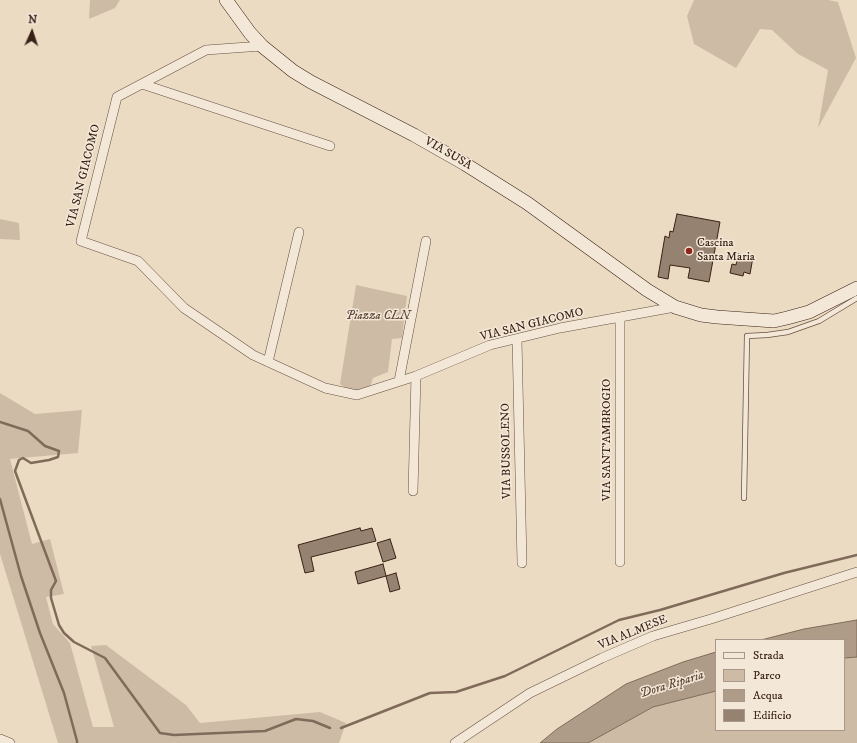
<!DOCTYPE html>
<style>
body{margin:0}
#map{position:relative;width:857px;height:743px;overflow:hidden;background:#ecdbc3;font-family:"IM FELL DW Pica",serif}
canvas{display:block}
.legend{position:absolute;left:715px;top:639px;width:130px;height:92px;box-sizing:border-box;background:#f3e8d8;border:1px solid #a9988a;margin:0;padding:5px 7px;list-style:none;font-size:12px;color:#392116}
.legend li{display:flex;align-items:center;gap:8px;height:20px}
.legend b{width:20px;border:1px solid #a9988a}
.north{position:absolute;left:12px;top:12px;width:40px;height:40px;-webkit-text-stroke:3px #f3e8d8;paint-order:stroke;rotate:3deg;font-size:11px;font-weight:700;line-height:16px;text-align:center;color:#392116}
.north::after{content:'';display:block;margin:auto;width:14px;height:18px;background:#392116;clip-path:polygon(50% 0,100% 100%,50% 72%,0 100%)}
</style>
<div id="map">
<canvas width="857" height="743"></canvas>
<ul class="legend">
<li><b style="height:5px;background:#f3e8d8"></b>Strada</li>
<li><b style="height:11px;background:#cebba6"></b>Parco</li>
<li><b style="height:11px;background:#af9c88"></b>Acqua</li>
<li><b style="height:11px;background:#968270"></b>Edificio</li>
</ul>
<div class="north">N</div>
</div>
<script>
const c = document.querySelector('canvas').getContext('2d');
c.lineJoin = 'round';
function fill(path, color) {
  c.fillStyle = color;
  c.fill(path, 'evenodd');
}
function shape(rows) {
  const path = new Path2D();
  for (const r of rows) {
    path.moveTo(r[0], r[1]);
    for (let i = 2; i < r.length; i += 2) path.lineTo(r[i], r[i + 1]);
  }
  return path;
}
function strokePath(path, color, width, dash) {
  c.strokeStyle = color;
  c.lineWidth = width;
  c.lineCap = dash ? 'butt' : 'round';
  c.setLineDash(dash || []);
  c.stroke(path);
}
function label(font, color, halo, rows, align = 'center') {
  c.font = font + ' "IM FELL DW Pica",serif';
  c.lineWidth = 3;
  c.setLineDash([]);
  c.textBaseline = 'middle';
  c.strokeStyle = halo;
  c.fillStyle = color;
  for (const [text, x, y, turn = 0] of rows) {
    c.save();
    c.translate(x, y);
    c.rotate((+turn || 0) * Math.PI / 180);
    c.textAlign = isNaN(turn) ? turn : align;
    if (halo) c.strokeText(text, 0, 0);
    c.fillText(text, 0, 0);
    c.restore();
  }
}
fill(shape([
 [90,0,120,0,115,8,89,19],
 [694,0,828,0,838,2,856,58,818,128,828,70,798,54,772,30,760,29,736,68,694,44,687,16],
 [0,219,19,223,20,240,0,239],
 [356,285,407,296,402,338,392,339,388,372,373,378,369,390,357,395,340,384],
 [0,393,35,414,82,410,78,453,10,459,32,544,50,539,64,594,46,597,53,624,70,643,93,727,114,727,91,646,106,645,186,705,200,723,320,712,346,723,339,743,58,743,0,554],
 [857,657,857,743,588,743,653,707,716,691,716,730,844,730,844,658]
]), '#cebba6');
const water = shape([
 [857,620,857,657,844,658,844,640,761,640,804,629,857,620],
 [716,652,716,691,653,707,588,743,540,743,557,729,626,684,683,662,716,652]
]);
fill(water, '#af9c88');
strokePath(water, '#806b5a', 1);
strokePath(shape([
 [0,422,28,431,45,446,59,451,58,457,49,460,31,463,23,458,19,460,15,471,56,581,51,590,51,598,59,625,64,633,74,642,105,658,160,733,174,735,265,731,296,719,313,721,330,728],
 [0,499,21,576,40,633,64,693,77,741,77,743],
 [341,728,430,693,456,692,505,676,619,620,660,610,784,573,857,555]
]), '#806b5a', 2.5);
const building = shape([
 [677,214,720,222,709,282,688,278,690,268,670,265,668,279,658,277,665,236,669,238,670,231,673,232,677,214],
 [738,254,753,257,750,274,744,272,743,276,730,273,732,264,736,265,738,254],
 [360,528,361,531,372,528,376,541,311,557,314,571,305,573,298,545,360,528],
 [390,539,396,558,383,562,377,543,390,539],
 [383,564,386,576,358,584,355,572,383,564],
 [396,573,400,589,390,592,386,576,396,573]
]);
fill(building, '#968270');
strokePath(building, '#392116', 1);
const service = shape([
 [744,498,747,336,767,335,788,332,819,321,857,298]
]);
const minor = shape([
 [262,46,206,50,117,97,81,241,138,261,184,308,253,355,325,388,357,395,416,376,490,345,560,328,675,307],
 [142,84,330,146],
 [517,339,522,563],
 [268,362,299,232],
 [399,381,426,241],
 [413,491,416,376],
 [620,562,620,317],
 [0,739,10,743],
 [455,743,530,693,602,658,653,636,711,619,857,572]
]);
const secondary = shape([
 [226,0,250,33,262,46,293,71,311,82,414,135,465,164,527,203,647,290,675,307,701,315,717,317,774,321,787,318,809,312,857,288]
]);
strokePath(service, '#665041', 6);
strokePath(minor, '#665041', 10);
strokePath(secondary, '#392116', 14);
strokePath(service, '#f3e8d8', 4.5);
strokePath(minor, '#f3e8d8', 9);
strokePath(secondary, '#f3e8d8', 13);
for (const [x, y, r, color] of [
 [689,251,4,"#8f2418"]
]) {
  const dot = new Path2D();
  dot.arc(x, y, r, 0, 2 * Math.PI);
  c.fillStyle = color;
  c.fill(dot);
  strokePath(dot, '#f3e8d8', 1.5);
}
label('12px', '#392116', '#f3e8d8', [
 ["VIA SUSA",448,154,30],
 ["VIA SAN GIACOMO",84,176,-76],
 ["VIA SAN GIACOMO",532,325,-14],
 ["VIA SANT'AMBROGIO",608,440,-90],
 ["VIA BUSSOLENO",507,451,-91],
 ["VIA ALMESE",633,633,-22]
]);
label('12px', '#392116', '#f3e8d8', [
 ["Cascina",697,244],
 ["Santa Maria",697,258]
], 'left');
label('italic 12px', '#5e483a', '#f3e8d8', [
 ["Piazza CLN",378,317]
]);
label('italic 13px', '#624c3e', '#f3e8d8', [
 ["Dora Riparia",672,685,-17]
]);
</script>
